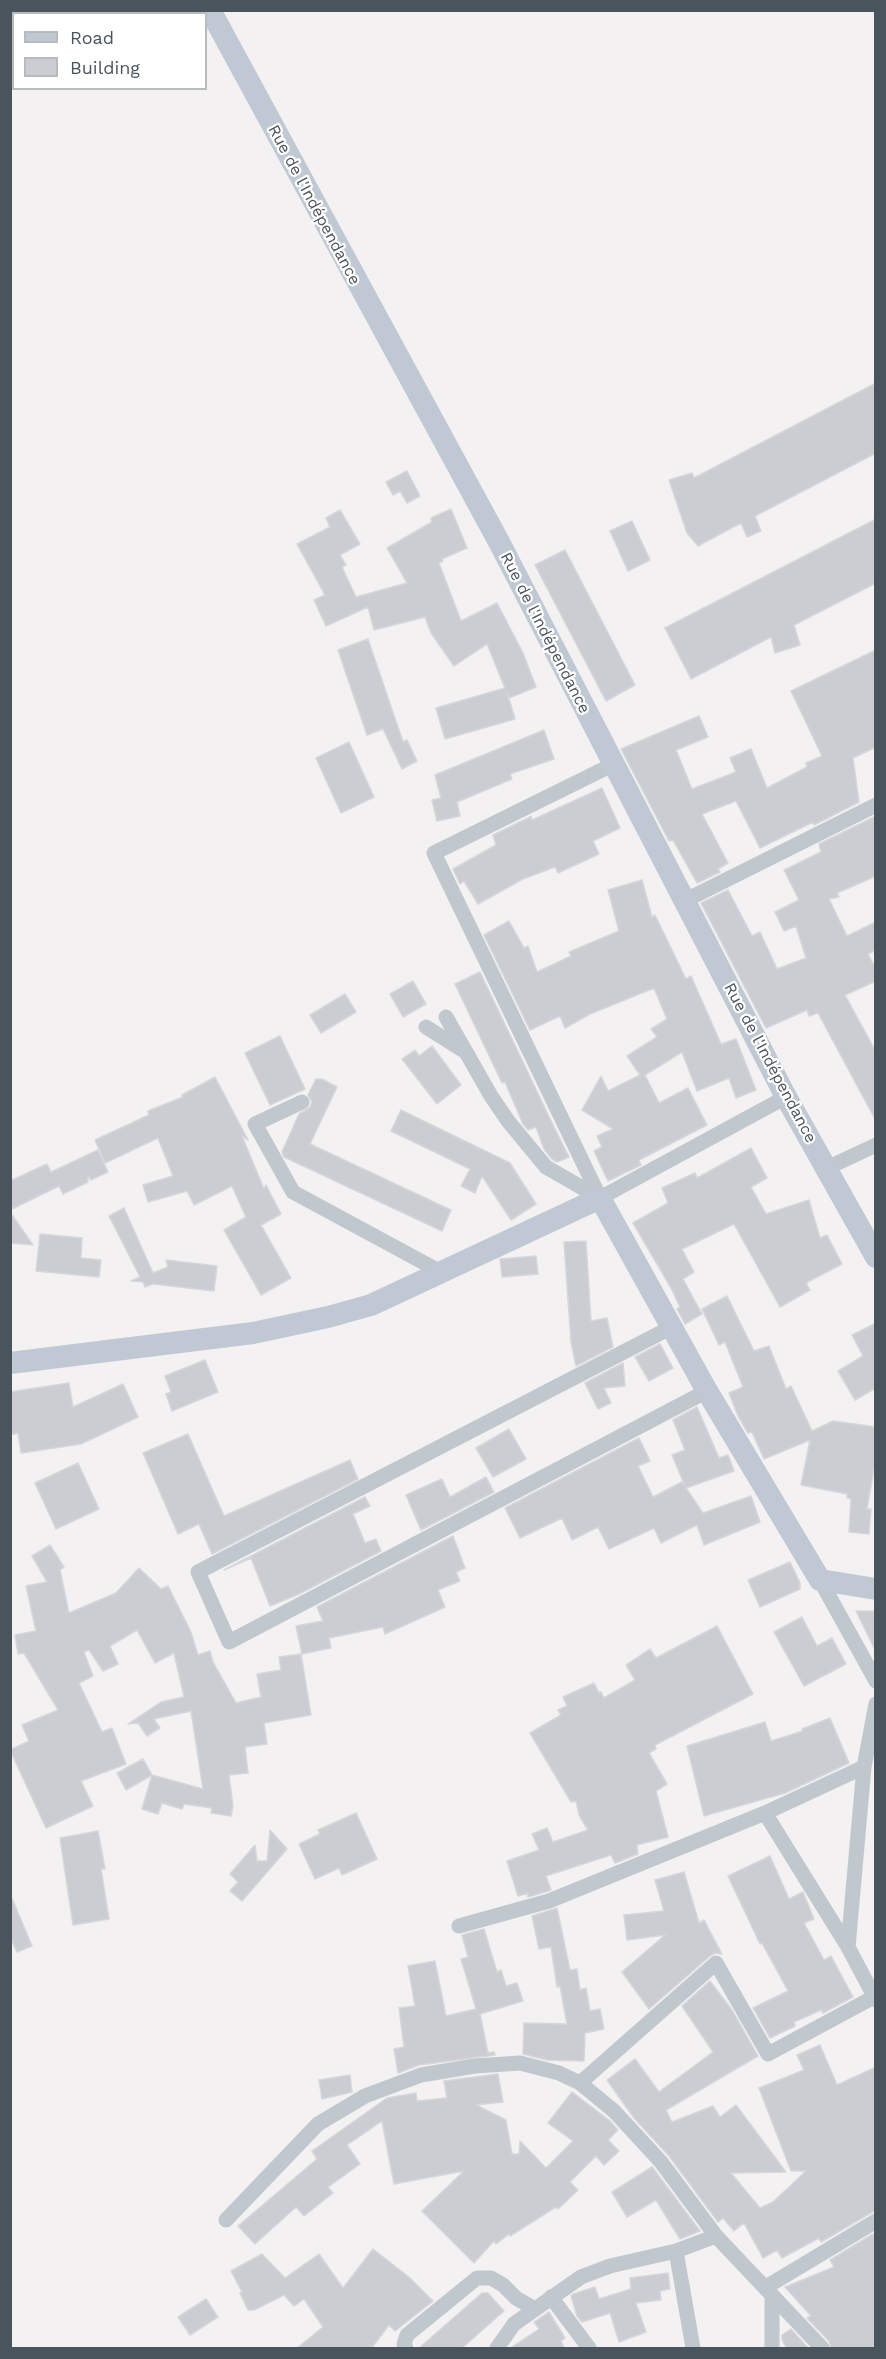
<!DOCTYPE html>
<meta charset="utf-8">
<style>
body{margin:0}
#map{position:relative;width:886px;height:2359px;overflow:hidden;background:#f3f1f1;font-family:"Work Sans",sans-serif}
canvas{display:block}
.frame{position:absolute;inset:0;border:12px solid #4a545d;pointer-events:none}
.legend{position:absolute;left:12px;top:12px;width:195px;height:78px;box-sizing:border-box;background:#fff;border:2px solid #b7bbbe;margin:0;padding:8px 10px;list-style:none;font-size:18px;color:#4a545d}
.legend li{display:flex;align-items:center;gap:12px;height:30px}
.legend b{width:30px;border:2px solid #b7bbbe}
</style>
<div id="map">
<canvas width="886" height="2359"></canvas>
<div class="frame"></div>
<ul class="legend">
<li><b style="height:8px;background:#c0c9d3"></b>Road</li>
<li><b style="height:16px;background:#cbcdd3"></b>Building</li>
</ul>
</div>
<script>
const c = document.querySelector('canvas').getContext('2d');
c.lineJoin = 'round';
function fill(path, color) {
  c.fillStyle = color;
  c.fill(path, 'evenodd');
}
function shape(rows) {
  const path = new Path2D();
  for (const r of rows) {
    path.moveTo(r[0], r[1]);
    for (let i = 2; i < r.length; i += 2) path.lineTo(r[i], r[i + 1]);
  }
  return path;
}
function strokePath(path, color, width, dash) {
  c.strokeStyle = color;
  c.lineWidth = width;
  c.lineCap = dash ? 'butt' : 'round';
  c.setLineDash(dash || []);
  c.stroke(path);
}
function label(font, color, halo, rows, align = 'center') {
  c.font = font + ' "Work Sans",sans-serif';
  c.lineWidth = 4.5;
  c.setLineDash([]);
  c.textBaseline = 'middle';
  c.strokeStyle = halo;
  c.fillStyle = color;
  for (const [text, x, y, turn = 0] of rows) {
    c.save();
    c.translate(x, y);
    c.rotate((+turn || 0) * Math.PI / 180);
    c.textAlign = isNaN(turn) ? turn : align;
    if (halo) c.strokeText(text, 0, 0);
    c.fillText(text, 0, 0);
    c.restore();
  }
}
const building = shape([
 [876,383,876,453,755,516,761,531,747,537,741,523,698,546,687,533,669,480,692,473,694,478,876,383],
 [407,471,420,496,407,503,400,491,393,495,386,482,407,471],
 [451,509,467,548,442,559,443,561,439,563,461,621,497,603,523,653,536,687,509,698,507,692,515,719,445,739,436,708,505,688,487,644,454,666,431,633,425,617,374,630,368,607,326,626,314,600,325,595,297,544,330,527,326,518,340,510,360,544,340,555,346,565,342,567,356,597,407,583,387,548,432,522,431,518,451,509],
 [876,519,876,583,794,625,800,645,775,653,771,637,691,679,665,628,876,519],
 [632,521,650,560,628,571,610,531,632,521],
 [565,550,635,685,606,701,535,565,565,550],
 [368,639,403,742,407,740,417,761,402,769,383,729,367,735,338,650,368,639],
 [876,650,876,747,853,758,859,802,814,825,813,822,760,848,736,801,702,814,728,863,718,869,720,872,697,883,673,840,669,841,621,749,699,716,708,737,676,750,692,789,736,772,730,758,751,749,767,788,807,767,806,763,822,756,791,691,876,650],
 [544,730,554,759,510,774,512,779,457,802,460,816,437,821,432,800,441,798,435,775,544,730],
 [349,742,374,797,341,813,316,758,349,742],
 [602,788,620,828,593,841,599,854,558,873,555,867,523,879,478,904,464,881,460,884,453,869,496,845,493,835,528,818,531,816,532,820,602,788],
 [876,816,876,876,837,893,839,897,829,899,847,936,876,922,876,950,868,954,876,969,876,981,845,995,876,1052,876,1121,818,1013,809,1016,807,1010,766,1028,701,903,728,890,752,936,760,932,777,969,806,958,796,926,784,931,775,912,799,900,784,870,821,852,819,844,876,816],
 [642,880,652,917,655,915,686,979,691,976,721,1044,736,1039,756,1090,736,1098,729,1078,697,1091,682,1052,645,1075,659,1103,688,1088,707,1125,639,1160,641,1165,608,1181,594,1151,602,1147,597,1136,613,1129,582,1110,601,1076,608,1091,640,1075,627,1056,657,1037,651,1029,667,1019,654,988,590,1014,565,1028,560,1016,530,1030,484,935,509,921,524,948,528,946,537,972,571,956,569,952,619,931,608,890,642,880],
 [480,972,554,1127,569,1157,557,1162,552,1159,544,1149,536,1127,528,1130,523,1124,505,1082,502,1083,455,984,480,972],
 [413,981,426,1004,403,1017,390,994,413,981],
 [345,994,356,1012,321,1033,310,1015,345,994],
 [280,1036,305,1089,270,1105,245,1053,280,1036],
 [432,1046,461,1085,437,1104,402,1059,415,1050,419,1056,432,1046],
 [215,1077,248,1140,242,1136,264,1189,266,1185,281,1214,261,1225,291,1278,261,1295,224,1230,246,1217,232,1186,194,1205,187,1191,148,1202,143,1185,173,1176,158,1138,105,1163,95,1140,149,1115,148,1111,183,1097,182,1095,215,1077],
 [316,1079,322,1079,337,1087,310,1144,451,1210,442,1231,284,1157,282,1152,299,1114,310,1107,312,1102,308,1095,316,1079],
 [401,1110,510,1163,536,1204,511,1220,482,1176,475,1193,461,1186,470,1169,391,1131,401,1110],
 [751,1148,767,1178,751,1187,766,1214,809,1200,820,1238,827,1235,842,1264,806,1283,810,1290,780,1307,734,1224,682,1249,694,1272,683,1279,702,1314,685,1324,677,1309,680,1307,671,1288,633,1223,668,1203,662,1188,695,1173,697,1178,751,1148],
 [98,1150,108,1172,91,1180,88,1176,88,1182,63,1194,59,1186,10,1210,10,1181,47,1164,51,1172,98,1150],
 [124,1208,153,1273,168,1267,166,1260,217,1266,214,1291,153,1284,145,1287,143,1282,131,1281,140,1277,109,1216,124,1208],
 [10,1212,33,1245,10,1243,10,1212],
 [40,1234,82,1238,81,1258,101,1260,99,1277,36,1271,40,1234],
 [586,1241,591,1321,607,1318,613,1347,576,1366,571,1342,564,1242,586,1241],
 [536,1256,538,1274,502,1277,500,1259,536,1256],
 [727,1296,754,1351,769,1346,786,1389,791,1386,812,1431,833,1421,876,1427,876,1457,867,1509,871,1509,869,1534,849,1532,851,1499,847,1498,847,1494,801,1485,810,1440,764,1459,752,1432,748,1433,738,1416,729,1393,743,1387,725,1342,719,1345,702,1309,727,1296],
 [876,1323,876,1388,855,1400,838,1371,863,1356,852,1335,876,1323],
 [660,1344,673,1368,649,1381,635,1357,660,1344],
 [205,1360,218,1392,172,1411,166,1394,171,1392,165,1376,205,1360],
 [623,1363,625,1386,604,1388,611,1403,598,1409,585,1383,623,1363],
 [69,1383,73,1407,123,1384,138,1417,81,1444,21,1453,18,1433,10,1435,10,1392,69,1383],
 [697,1407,719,1458,728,1455,734,1471,686,1488,703,1513,751,1496,760,1522,704,1545,697,1525,661,1543,654,1528,609,1549,598,1527,572,1540,562,1518,520,1538,505,1508,639,1438,650,1461,638,1466,653,1497,682,1482,685,1486,672,1455,685,1450,673,1420,697,1407],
 [509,1429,526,1459,493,1477,476,1448,509,1429],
 [188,1434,224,1516,350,1460,358,1479,212,1554,199,1524,178,1534,143,1453,188,1434],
 [78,1463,99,1509,56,1529,35,1483,78,1463],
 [486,1477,494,1492,421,1530,406,1495,442,1479,450,1497,486,1477],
 [365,1497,370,1506,353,1514,365,1543,376,1539,381,1551,299,1594,270,1606,251,1558,224,1570,365,1497],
 [453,1536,465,1568,456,1572,460,1581,438,1590,445,1607,385,1634,383,1627,329,1638,331,1648,302,1654,296,1626,323,1621,317,1607,453,1536],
 [50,1545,64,1567,60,1570,69,1613,116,1593,139,1568,161,1589,168,1586,191,1632,198,1655,210,1651,213,1662,236,1703,261,1697,257,1674,281,1670,279,1657,301,1654,311,1715,264,1723,267,1744,245,1747,248,1773,229,1775,233,1806,231,1816,211,1813,212,1808,184,1804,182,1809,162,1803,158,1814,142,1809,152,1775,203,1789,191,1711,154,1719,160,1728,147,1736,138,1723,128,1724,161,1702,184,1697,174,1653,155,1663,137,1630,110,1646,118,1664,103,1671,89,1650,84,1652,93,1676,79,1683,102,1732,112,1728,126,1764,81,1781,93,1806,46,1828,10,1750,29,1741,22,1725,58,1710,24,1653,18,1654,15,1635,36,1631,26,1586,47,1582,32,1556,50,1545],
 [790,1562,800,1583,800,1589,760,1607,748,1580,790,1562],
 [856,1611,876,1611,876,1652,856,1611],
 [802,1617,817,1646,832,1638,846,1664,804,1686,774,1632,802,1617],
 [717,1626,753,1694,655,1745,656,1749,649,1753,667,1784,656,1791,668,1837,637,1845,638,1854,615,1863,611,1855,546,1876,551,1890,528,1897,528,1893,518,1896,507,1861,539,1850,532,1834,547,1828,553,1842,588,1830,579,1815,576,1801,571,1802,530,1733,561,1715,558,1710,567,1706,563,1697,594,1683,599,1693,601,1692,604,1698,635,1680,626,1665,650,1649,656,1658,717,1626],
 [830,1718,849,1763,785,1793,704,1816,687,1746,765,1722,771,1741,803,1731,802,1729,830,1718],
 [143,1759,152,1775,126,1790,117,1773,143,1759],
 [356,1813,377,1859,342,1875,339,1868,315,1879,299,1844,320,1834,318,1830,356,1813],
 [270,1830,287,1849,242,1901,230,1891,238,1882,230,1874,255,1845,257,1861,267,1861,270,1830],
 [98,1831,105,1869,101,1869,109,1919,73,1925,60,1838,98,1831],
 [770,1856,789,1899,803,1892,814,1919,804,1923,824,1960,831,1956,853,1997,823,2013,821,2010,794,2022,795,2026,770,2038,753,2008,788,1991,762,1943,760,1944,728,1876,770,1856],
 [684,1872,699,1923,704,1920,722,1954,715,1953,710,1956,649,2009,622,1972,665,1935,627,1940,624,1915,664,1911,655,1880,684,1872],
 [11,1896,32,1946,17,1952,10,1937,11,1896],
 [557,1908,570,1970,577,1969,580,1990,586,1988,590,2011,600,2009,604,2029,585,2033,584,2061,547,2060,523,2054,524,2023,567,2024,560,1986,557,1987,551,1947,539,1949,532,1916,557,1908],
 [484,1929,497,1972,501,1970,506,1986,517,1983,523,2001,480,2014,488,2053,494,2052,495,2055,419,2065,398,2073,394,2049,404,2047,399,2008,415,2006,408,1966,435,1961,446,2016,476,2009,461,1959,468,1957,462,1935,484,1929],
 [710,1981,732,2010,758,2056,666,2110,672,2122,713,2106,720,2117,736,2105,786,2172,731,2173,760,2208,773,2202,806,2171,791,2171,759,2088,804,2070,797,2055,820,2045,837,2085,876,2067,876,2210,821,2242,819,2238,782,2258,777,2250,763,2258,744,2223,734,2231,723,2218,718,2222,669,2156,634,2118,607,2080,635,2059,659,2092,713,2052,682,2006,710,1981],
 [498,2074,503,2102,476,2105,506,2120,512,2154,519,2154,520,2141,546,2168,573,2141,548,2123,572,2092,610,2121,618,2130,608,2140,619,2151,604,2165,596,2156,570,2182,578,2190,558,2209,556,2207,510,2236,509,2234,496,2244,494,2241,474,2263,422,2211,464,2171,394,2184,382,2121,347,2145,360,2164,328,2187,333,2193,304,2216,296,2207,255,2244,238,2226,317,2159,312,2151,387,2098,416,2093,417,2101,447,2098,444,2081,498,2074],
 [350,2075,352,2092,322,2099,319,2080,350,2075],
 [652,2167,653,2168,700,2231,680,2239,656,2200,627,2217,612,2192,652,2167],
 [873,2234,876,2239,876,2349,831,2349,829,2341,807,2318,811,2316,785,2287,834,2267,830,2260,873,2234],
 [373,2249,410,2278,433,2301,395,2331,389,2325,371,2349,296,2349,323,2327,304,2299,294,2306,284,2295,254,2310,248,2310,240,2293,242,2292,231,2271,262,2254,285,2278,319,2254,343,2288,373,2249],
 [668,2273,670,2289,660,2291,661,2300,636,2303,646,2332,619,2342,610,2313,582,2322,577,2316,571,2296,573,2294,595,2287,599,2299,631,2289,630,2278,668,2273],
 [482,2293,488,2293,504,2311,461,2349,418,2349,482,2293],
 [206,2299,218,2317,190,2335,178,2317,206,2299],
 [549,2312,565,2338,561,2341,565,2349,509,2349,539,2329,534,2322,549,2312],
 [791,2329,809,2349,787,2349,782,2340,782,2335,791,2329]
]);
fill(building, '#cbcdd3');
strokePath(building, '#d5d7dc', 1.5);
strokePath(shape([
 [684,901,876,805],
 [446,1017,491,1096,508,1121,546,1167,600,1198],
 [426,1027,464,1051],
 [302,1102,255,1124,293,1192,441,1272],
 [827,1168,876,1145],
 [600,1198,434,853,612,765],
 [600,1198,786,1097],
 [672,1327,198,1572,229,1642,707,1391],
 [820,1580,876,1681],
 [876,1704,864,1767,848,1947,876,2000],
 [459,1926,549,1901,765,1813],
 [848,1947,765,1813,864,1767],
 [580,2083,716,1963,768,2054,874,1997],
 [226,2220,318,2124,365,2096,421,2075,475,2066,520,2063,559,2073,580,2083,614,2111,661,2162,716,2236,822,2348],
 [676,2251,693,2348],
 [766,2287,876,2221],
 [551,2297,589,2348],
 [406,2348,404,2344,407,2335,477,2278,491,2278,503,2285,516,2298,535,2309],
 [497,2348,514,2324,581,2277,610,2266,676,2251,716,2236],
 [772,2348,772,2296]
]), '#c0c8ce', 15);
strokePath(shape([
 [210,10,499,542,786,1097,876,1257],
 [10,1363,253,1333,328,1317,371,1305,600,1198,707,1391,820,1580,876,1589]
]), '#c0c9d3', 22);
label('16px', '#4a545d', '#fff', [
 ["Rue de l'Indépendance",314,205,62],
 ["Rue de l'Indépendance",545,633,63],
 ["Rue de l'Indépendance",770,1063,62]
]);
</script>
